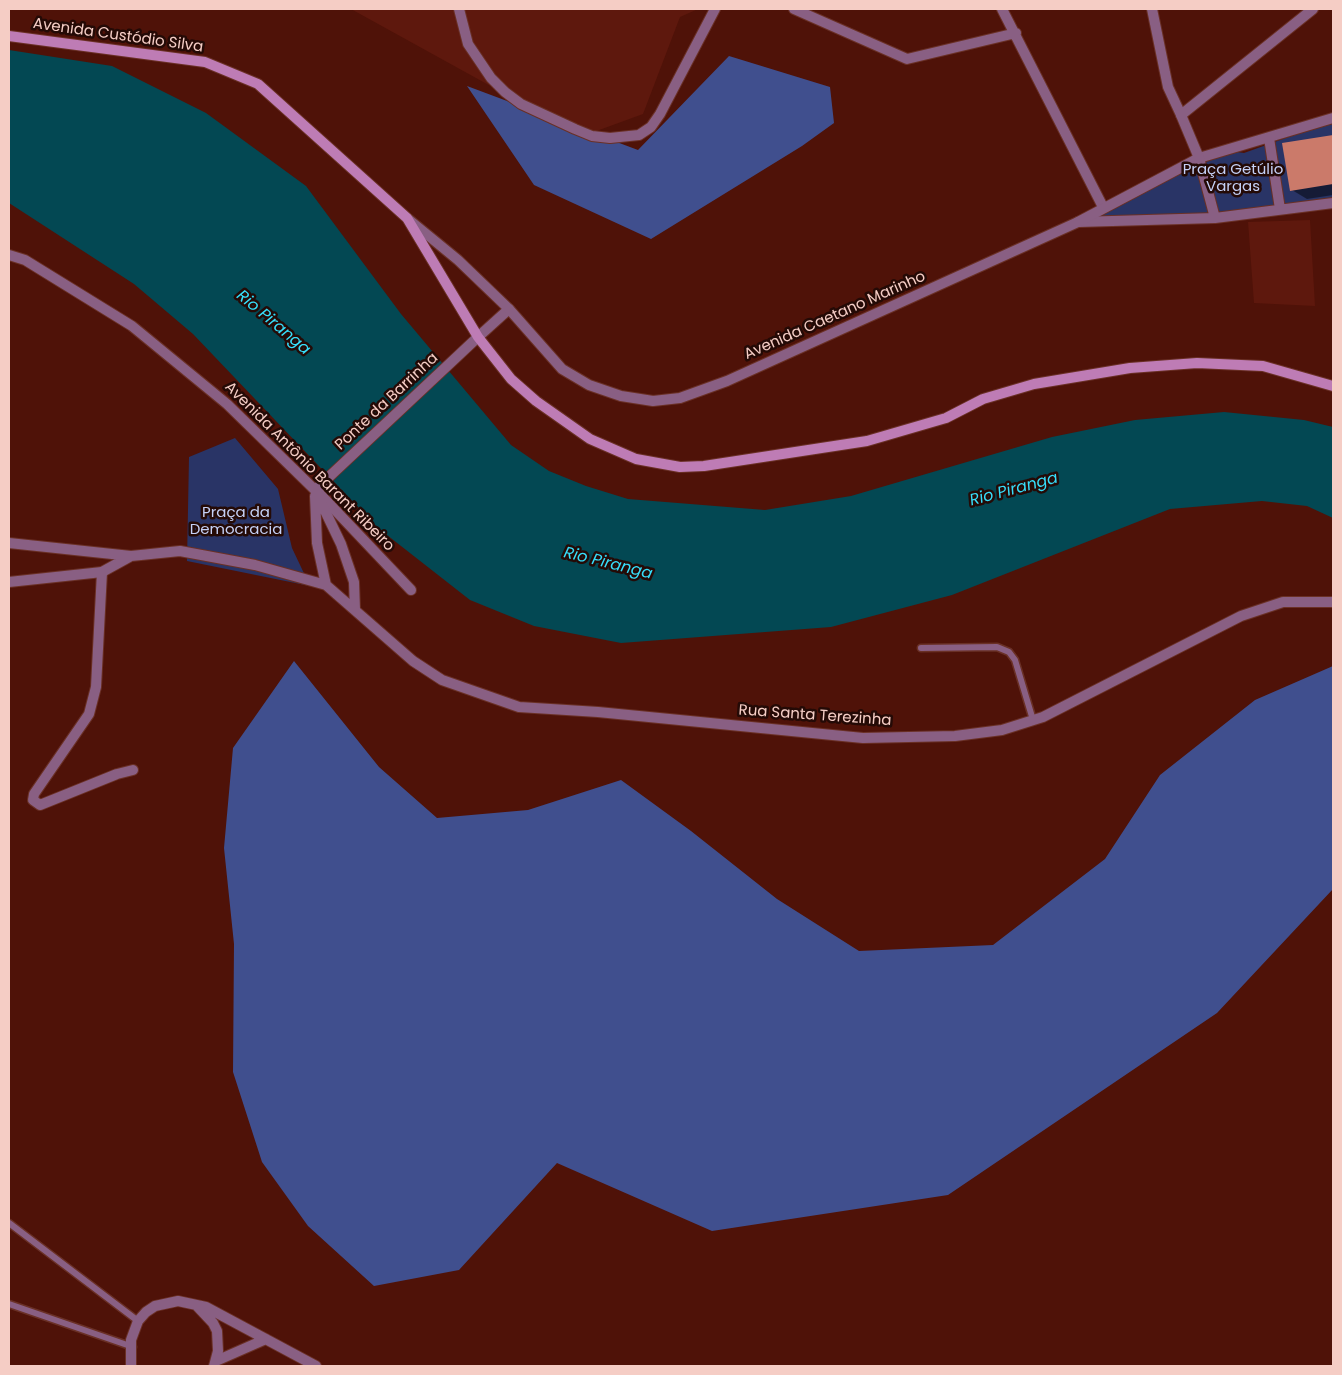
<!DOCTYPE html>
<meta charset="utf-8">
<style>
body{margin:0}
#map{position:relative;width:1342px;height:1375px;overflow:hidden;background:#4f1208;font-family:Poppins,sans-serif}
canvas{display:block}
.frame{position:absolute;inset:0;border:10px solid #f5cdc5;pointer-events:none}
</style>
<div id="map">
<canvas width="1342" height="1375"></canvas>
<div class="frame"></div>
</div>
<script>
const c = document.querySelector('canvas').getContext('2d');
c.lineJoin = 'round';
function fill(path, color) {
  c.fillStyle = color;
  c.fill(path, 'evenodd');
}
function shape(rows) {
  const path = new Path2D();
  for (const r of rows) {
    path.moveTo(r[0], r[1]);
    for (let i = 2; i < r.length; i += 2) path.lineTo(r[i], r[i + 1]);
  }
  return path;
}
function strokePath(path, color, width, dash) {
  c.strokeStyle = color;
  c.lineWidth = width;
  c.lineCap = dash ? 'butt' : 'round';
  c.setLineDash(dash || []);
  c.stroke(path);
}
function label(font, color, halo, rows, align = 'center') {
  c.font = font + ' Poppins,sans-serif';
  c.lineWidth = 5;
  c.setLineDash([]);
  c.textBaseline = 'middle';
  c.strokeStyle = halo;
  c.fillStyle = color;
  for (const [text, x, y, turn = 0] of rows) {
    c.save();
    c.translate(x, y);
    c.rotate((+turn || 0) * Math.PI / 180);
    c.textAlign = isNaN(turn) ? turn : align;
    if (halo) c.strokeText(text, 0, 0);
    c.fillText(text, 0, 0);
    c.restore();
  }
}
fill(shape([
 [351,9,698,9,680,17,643,114,591,133,505,94],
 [1310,220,1315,306,1254,303,1248,222]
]), '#5e180d');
fill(shape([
 [1333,121,1333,203,1215,218,1078,222,1199,158,1237,152,1244,153],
 [235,438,278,489,292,548,310,586,187,561,189,457]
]), '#293466');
fill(shape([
 [729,56,830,87,834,123,802,146,651,239,534,185,467,86,638,150],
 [294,661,379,767,437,818,528,810,621,780,691,831,777,899,859,951,993,945,1105,859,1160,775,1255,700,1333,666,1333,889,1217,1013,948,1195,712,1231,557,1163,459,1270,374,1286,308,1226,262,1162,233,1072,234,944,224,848,233,748]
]), '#404f8e');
fill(shape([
 [9,50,112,66,206,113,306,186,401,314,511,445,549,471,586,486,628,499,765,510,851,496,1052,437,1135,420,1224,412,1304,420,1333,427,1333,518,1307,506,1262,501,1170,509,952,595,831,627,621,643,534,626,470,600,378,528,193,334,134,284,9,203]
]), '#034853');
fill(shape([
 [1333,136,1333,195,1307,199,1292,190,1284,144]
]), '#0007');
fill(shape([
 [1333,135,1333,184,1290,191,1282,143]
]), '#cb7a6a');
const service = shape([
 [921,648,997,647,1009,652,1015,660,1033,720],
 [9,1223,138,1321],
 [9,1304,133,1347]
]);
const minor = shape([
 [459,9,468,44,491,78,505,92,521,104,575,129,592,136,610,138,639,135,651,127,660,114,715,9],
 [794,9,907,59,1016,33],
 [1002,9,1103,207],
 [1152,9,1168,87,1181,115],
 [1269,138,1280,209],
 [1215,218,1199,158,1333,118],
 [1078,222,1215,218,1333,203],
 [478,337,509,309],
 [318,492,411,590],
 [102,572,96,687,89,714,34,794,33,800,40,805,117,774,133,770]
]);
const tertiary = shape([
 [408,219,458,260,509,309,562,369,589,385,621,396,653,401,680,398,727,381,1078,222,1199,158,1181,115,1313,9],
 [9,255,25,260,132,326,227,404,315,490,341,544,354,582,355,610],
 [315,490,478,337],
 [315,496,317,543,326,585],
 [9,543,131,556],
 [9,582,102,572,131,556,180,551,255,565,326,585,413,661,442,680,519,707,598,712,863,738,955,736,1002,730,1043,717,1241,616,1283,602,1333,602],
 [197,1306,213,1323,217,1331,218,1351,214,1366],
 [216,1361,266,1339],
 [131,1366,131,1340,138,1321,146,1312,155,1306,178,1301,206,1307,316,1366]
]);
const secondary = shape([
 [9,36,205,62,258,84,407,218,478,337,511,379,536,401,590,439,636,459,680,467,704,466,867,441,946,418,983,399,1034,384,1130,368,1197,363,1263,366,1333,386]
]);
strokePath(service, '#6a3026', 9);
strokePath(minor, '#6a3026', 12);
strokePath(tertiary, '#6a3026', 12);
strokePath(secondary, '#6a3026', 12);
strokePath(service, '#895f83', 6);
strokePath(minor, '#895f83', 10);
strokePath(tertiary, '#895f83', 10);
strokePath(secondary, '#be7cb5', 10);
label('15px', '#f5cdc5', '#240a06', [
 ["Avenida Custódio Silva",118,36,8],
 ["Avenida Caetano Marinho",835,316,-24],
 ["Ponte da Barrinha",387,402,-43],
 ["Avenida Antônio Barant Ribeiro",309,467,45],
 ["Rua Santa Terezinha",815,716,4]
]);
label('15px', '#c5d1f7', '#240a06', [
 ["Praça Getúlio",1233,170],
 ["Vargas",1233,187],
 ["Praça da",236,513],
 ["Democracia",236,530]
]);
label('italic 16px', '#36defa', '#240a06', [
 ["Rio Piranga",273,323,40],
 ["Rio Piranga",1014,490,-15],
 ["Rio Piranga",608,564,14]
]);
</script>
